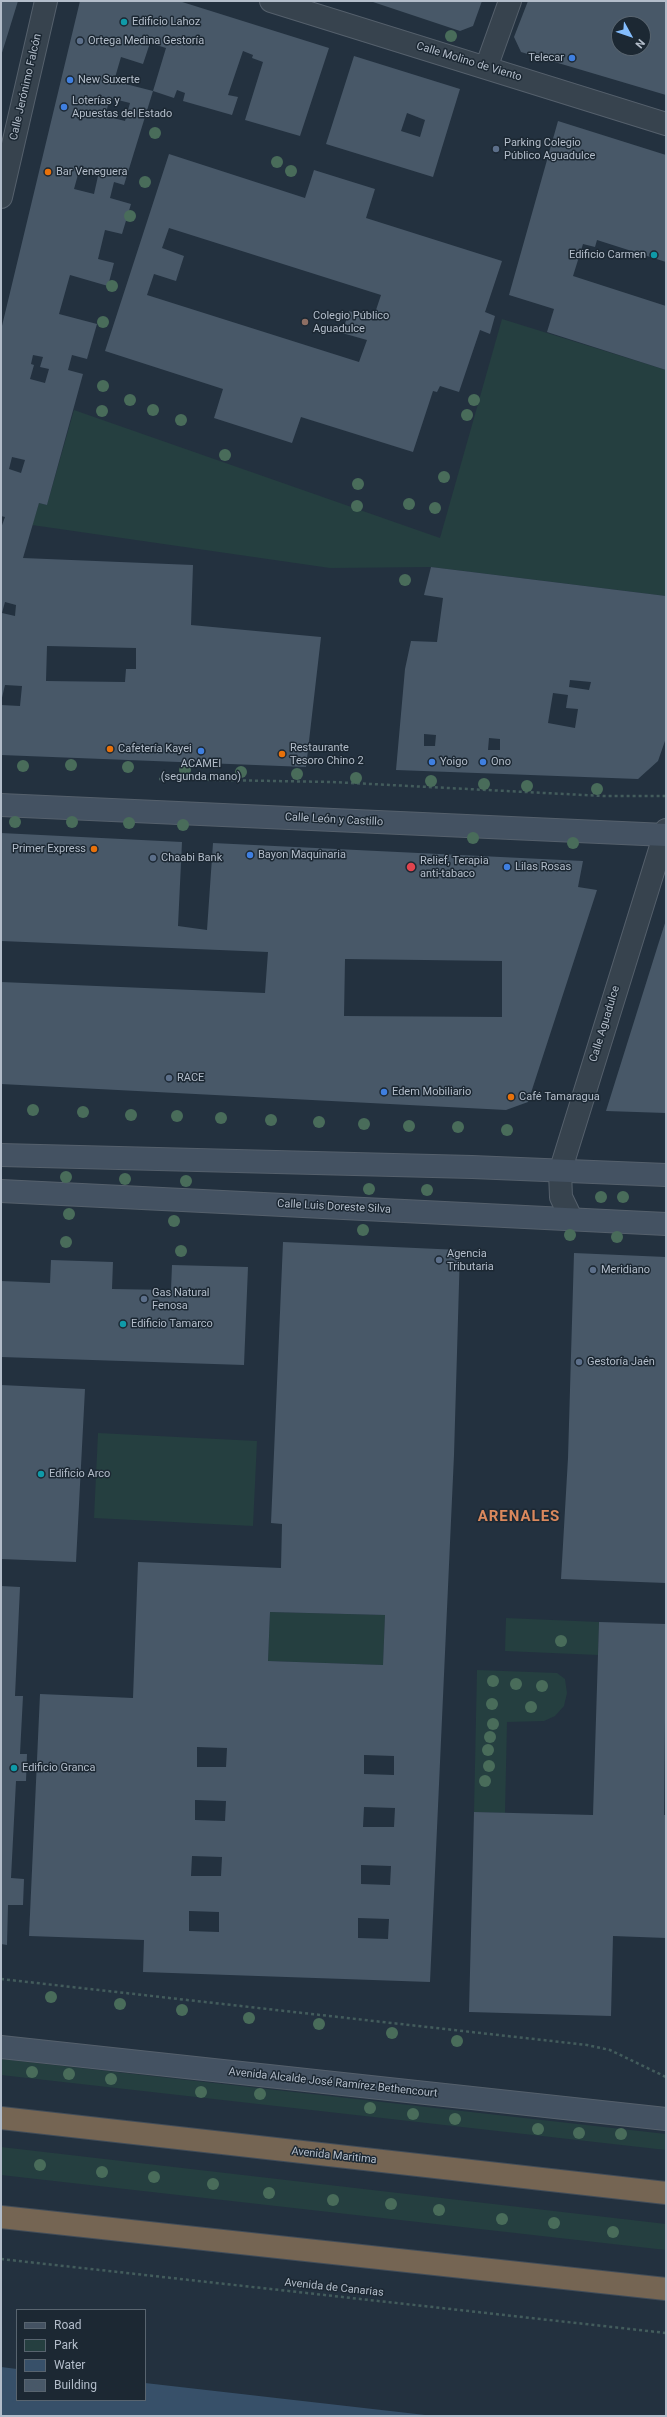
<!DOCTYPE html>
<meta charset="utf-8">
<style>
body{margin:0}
#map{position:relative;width:667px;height:2417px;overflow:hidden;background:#23313f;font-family:Roboto,sans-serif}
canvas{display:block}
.frame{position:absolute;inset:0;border:2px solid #b3bdca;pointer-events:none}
.legend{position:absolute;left:16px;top:2309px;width:130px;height:92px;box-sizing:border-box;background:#1c2833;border:1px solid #58646f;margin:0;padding:5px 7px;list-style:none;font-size:12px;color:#b3bdca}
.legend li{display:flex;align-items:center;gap:8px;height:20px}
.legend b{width:20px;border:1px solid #58646f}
.north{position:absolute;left:611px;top:16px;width:40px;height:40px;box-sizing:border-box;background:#1c2833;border:1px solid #58646f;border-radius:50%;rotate:130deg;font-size:11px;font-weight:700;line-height:16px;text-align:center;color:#b3bdca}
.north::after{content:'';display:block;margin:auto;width:14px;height:18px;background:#84bdfd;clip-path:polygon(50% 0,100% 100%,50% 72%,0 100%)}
</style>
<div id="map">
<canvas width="667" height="2417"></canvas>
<div class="frame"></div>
<ul class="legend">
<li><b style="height:5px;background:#445262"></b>Road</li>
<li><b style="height:11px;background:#253f40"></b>Park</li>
<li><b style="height:11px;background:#375069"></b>Water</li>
<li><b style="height:11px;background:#485868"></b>Building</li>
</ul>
<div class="north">N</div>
</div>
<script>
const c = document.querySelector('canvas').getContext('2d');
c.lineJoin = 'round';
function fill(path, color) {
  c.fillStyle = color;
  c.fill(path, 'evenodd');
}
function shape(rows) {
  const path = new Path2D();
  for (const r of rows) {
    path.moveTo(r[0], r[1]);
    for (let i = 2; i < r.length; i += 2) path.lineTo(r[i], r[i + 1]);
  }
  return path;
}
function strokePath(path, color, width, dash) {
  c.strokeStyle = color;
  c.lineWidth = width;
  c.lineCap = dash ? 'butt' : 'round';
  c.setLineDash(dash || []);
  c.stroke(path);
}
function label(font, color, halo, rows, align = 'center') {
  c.font = font + ' Roboto,sans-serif';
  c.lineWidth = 3;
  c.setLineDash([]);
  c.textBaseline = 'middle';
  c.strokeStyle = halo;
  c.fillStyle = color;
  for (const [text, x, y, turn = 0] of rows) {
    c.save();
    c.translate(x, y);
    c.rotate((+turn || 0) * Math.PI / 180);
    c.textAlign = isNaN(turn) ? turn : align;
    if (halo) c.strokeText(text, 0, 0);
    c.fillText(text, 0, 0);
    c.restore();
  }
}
fill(shape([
 [502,319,666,370,666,596,431,567,330,568,32,525,39,503,47,505,74,410,440,538],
 [98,1433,257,1441,253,1526,94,1518],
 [270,1612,385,1615,383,1665,268,1661],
 [506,1618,599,1622,598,1655,505,1651],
 [477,1670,557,1673,565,1679,567,1693,564,1706,555,1716,544,1721,507,1722,505,1813,474,1812],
 [1,2059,666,2134,666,2150,1,2075],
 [1,2147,666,2224,666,2250,1,2175]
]), '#253f40');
fill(shape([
 [1,2367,17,2369,17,2400,145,2400,145,2383,434,2416,1,2416]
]), '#375069');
fill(shape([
 [1,1,18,1,1,56],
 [80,1,179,1,329,48,300,136,245,120,263,62,252,58,253,55,243,51,228,95,238,97,232,115,183,101,185,93,177,90,174,98,153,91,166,48,150,43,143,64,121,57,114,81,153,91,124,185,114,182,110,198,131,204,122,234,105,230,98,259,114,263,108,286,70,275,59,314,97,324,87,359,72,355,68,370,83,374,47,505,39,503,23,558,193,565,191,625,321,637,306,767,1,755,1,705,20,706,22,686,5,685,1,702,1,528,5,517,1,516,1,330],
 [110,98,130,103,125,121,105,116],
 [79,171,98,176,94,194,74,189],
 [33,355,43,357,40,367,49,369,45,383,30,379,34,365,31,364],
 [12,457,25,460,21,473,9,469],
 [5,602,16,605,15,616,2,613],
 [47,646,136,648,136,669,126,669,125,682,46,681],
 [370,1,482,1,473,26,460,31],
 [528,1,666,1,666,95,521,52,514,37],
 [619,24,643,24,643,48,619,48],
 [354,56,460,89,433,177,326,144],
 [407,113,425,120,420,137,401,131],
 [558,121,666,155,666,262,597,240,595,247,583,244,573,276,666,306,666,370,547,332,554,309,509,295],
 [169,154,305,198,314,170,375,189,366,218,502,261,485,312,495,316,490,334,480,330,459,392,440,386,437,392,433,391,413,452,301,417,292,443,214,418,223,389,105,351],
 [169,228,381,295,373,319,349,311,342,333,367,340,359,362,147,295,154,274,176,281,184,256,162,248],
 [431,567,666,596,666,738,658,761,638,779,396,770,405,669,411,641,437,642,443,598,424,595],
 [570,680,591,682,589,690,569,687],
 [553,693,568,695,566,708,578,709,575,728,548,723],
 [424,734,436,735,435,746,424,746],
 [489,738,500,739,500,750,488,750],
 [1,833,182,842,178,926,207,930,213,843,583,861,578,887,597,890,528,1102,506,1110,1,1084,1,982,265,993,268,952,1,941],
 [345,959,502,961,502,1017,344,1016],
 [666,920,666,1113,606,1111,658,945],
 [283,1242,460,1250,454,1455,430,1982,143,1972,144,1940,29,1936,40,1694,133,1698,138,1562,281,1568,282,1524,271,1523],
 [270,1612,385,1615,383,1665,268,1661],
 [197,1747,227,1748,226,1767,197,1767],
 [364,1755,394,1756,394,1775,364,1774],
 [195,1800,226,1801,225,1821,195,1820],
 [364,1807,395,1808,394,1827,363,1827],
 [192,1856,222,1857,221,1876,191,1876],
 [361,1865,391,1866,390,1885,361,1884],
 [189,1911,219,1912,219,1932,189,1931],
 [358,1918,389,1919,388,1939,358,1938],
 [574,1253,666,1257,666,1583,561,1579,568,1458],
 [51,1260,113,1262,112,1289,171,1290,172,1265,248,1267,244,1365,1,1357,1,1281,50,1283],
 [1,1385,85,1389,76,1562,1,1559],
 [1,1586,20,1587,15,1696,23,1696,20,1754,27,1754,26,1781,16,1781,11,1878,24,1879,23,1905,8,1905,7,1945,1,1944],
 [599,1622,666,1624,664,1815,666,1815,666,1938,613,1936,611,2016,469,2012,474,1812,593,1815]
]), '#485868');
const street = shape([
 [271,1,666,124],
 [486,68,510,1],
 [1,197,46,1],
 [571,1218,561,1197,560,1172,666,830]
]);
const secondary = shape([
 [1,805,666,835],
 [1,1155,472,1167,666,1175],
 [1,1191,666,1224],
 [1,2047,666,2119]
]);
const highway = shape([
 [1,2118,666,2193],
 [1,2217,666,2289]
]);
strokePath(street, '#55606c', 24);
strokePath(secondary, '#55606c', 24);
strokePath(highway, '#424d59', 24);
strokePath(shape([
 [159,779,332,782,603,796,666,796],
 [1,1979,587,2045,610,2050,666,2077],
 [1,2259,666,2333]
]), '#435c5c', 2.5, [3, 3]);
strokePath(street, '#37434e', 22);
strokePath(secondary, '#445262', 22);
strokePath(highway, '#756553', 22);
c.fillStyle = '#496c5a';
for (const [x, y] of [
 [451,36],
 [155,133],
 [277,162],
 [291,171],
 [145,182],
 [130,216],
 [112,286],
 [103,322],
 [103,386],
 [130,400],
 [474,400],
 [153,410],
 [102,411],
 [467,415],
 [181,420],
 [225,455],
 [444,477],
 [358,484],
 [409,504],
 [357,506],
 [435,508],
 [405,580],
 [71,765],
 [23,766],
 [128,767],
 [185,770],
 [241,772],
 [297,774],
 [356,778],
 [431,781],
 [484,784],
 [527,786],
 [597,789],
 [15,822],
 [72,822],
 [129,823],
 [183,825],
 [473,838],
 [573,843],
 [33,1110],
 [83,1112],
 [131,1115],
 [177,1116],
 [221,1118],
 [271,1120],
 [319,1122],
 [364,1124],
 [409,1126],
 [458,1127],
 [507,1130],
 [66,1177],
 [125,1179],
 [186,1181],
 [369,1189],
 [427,1190],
 [601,1197],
 [623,1197],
 [69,1214],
 [174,1221],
 [363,1230],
 [570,1235],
 [617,1237],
 [66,1242],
 [181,1251],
 [561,1641],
 [493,1681],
 [516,1684],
 [542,1686],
 [492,1704],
 [531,1707],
 [493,1724],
 [490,1737],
 [488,1750],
 [489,1766],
 [485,1781],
 [51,1997],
 [120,2004],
 [182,2010],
 [249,2018],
 [319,2024],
 [392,2033],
 [457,2041],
 [32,2072],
 [69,2074],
 [111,2079],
 [201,2092],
 [260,2094],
 [370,2108],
 [413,2114],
 [455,2119],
 [538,2129],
 [579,2133],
 [621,2134],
 [40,2165],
 [102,2172],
 [154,2177],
 [213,2184],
 [269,2193],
 [333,2200],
 [391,2204],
 [439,2210],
 [502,2219],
 [554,2223],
 [613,2232]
]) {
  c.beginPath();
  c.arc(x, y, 6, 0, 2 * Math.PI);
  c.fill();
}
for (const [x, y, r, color] of [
 [124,22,4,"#0f9aa8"],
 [80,41,4,"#5c6f8a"],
 [572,58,4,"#3f7fe0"],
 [70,80,4,"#3f7fe0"],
 [64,107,4,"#3f7fe0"],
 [496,149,4,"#5c6f8a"],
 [48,172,4,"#e8710a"],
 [654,255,4,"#0f9aa8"],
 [305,322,4,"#8d6e63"],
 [110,749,4,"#e8710a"],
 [201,751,4,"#3f7fe0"],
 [282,754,4,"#e8710a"],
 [432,762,4,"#3f7fe0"],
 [483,762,4,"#3f7fe0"],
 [94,849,4,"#e8710a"],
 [250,855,4,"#3f7fe0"],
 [153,858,4,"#5c6f8a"],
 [411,867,5,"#e0444e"],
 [507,867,4,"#3f7fe0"],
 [169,1078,4,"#5c6f8a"],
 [384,1092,4,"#3f7fe0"],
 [511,1097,4,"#e8710a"],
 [439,1260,4,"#5c6f8a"],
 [593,1270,4,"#5c6f8a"],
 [144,1299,4,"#5c6f8a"],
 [123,1324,4,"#0f9aa8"],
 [579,1362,4,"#5c6f8a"],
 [41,1474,4,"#0f9aa8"],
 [14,1768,4,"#0f9aa8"]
]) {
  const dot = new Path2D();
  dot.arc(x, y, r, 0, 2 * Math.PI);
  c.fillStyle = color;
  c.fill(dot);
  strokePath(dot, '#1c2833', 1.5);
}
label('11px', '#b3bdca', '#1c2833', [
 ["Edificio Lahoz",132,22],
 ["Ortega Medina Gestoría",88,41],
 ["Telecar",564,58,"right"],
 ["New Suxerte",78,80],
 ["Loterías y",72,101],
 ["Apuestas del Estado",72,114],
 ["Parking Colegio",504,143],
 ["Público Aguadulce",504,156],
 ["Bar Veneguera",56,172],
 ["Edificio Carmen",646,255,"right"],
 ["Colegio Público",313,316],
 ["Aguadulce",313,329],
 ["Restaurante",290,748],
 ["Tesoro Chino 2",290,761],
 ["Cafetería Kayei",118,749],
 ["Yoigo",440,762],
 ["Ono",491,762],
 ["ACAMEI",201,764,"center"],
 ["(segunda mano)",201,777,"center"],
 ["Primer Express",86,849,"right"],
 ["Bayon Maquinaria",258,855],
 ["Chaabi Bank",161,858],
 ["Relief, Terapia",420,861],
 ["anti-tabaco",420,874],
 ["Lilas Rosas",515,867],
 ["RACE",177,1078],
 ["Edem Mobiliario",392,1092],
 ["Café Tamaragua",519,1097],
 ["Agencia",447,1254],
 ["Tributaria",447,1267],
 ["Meridiano",601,1270],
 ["Gas Natural",152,1293],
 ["Fenosa",152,1306],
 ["Edificio Tamarco",131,1324],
 ["Gestoría Jaén",587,1362],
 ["Edificio Arco",49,1474],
 ["Edificio Granca",22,1768]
], 'left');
label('11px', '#b3bdca', '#1c2833', [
 ["Calle Molino de Viento",469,62,17],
 ["Calle Jerónimo Falcón",26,87,-77],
 ["Calle León y Castillo",334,820,3],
 ["Calle Aguadulce",605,1024,-73],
 ["Calle Luis Doreste Silva",334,1207,3],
 ["Avenida Alcalde José Ramírez Bethencourt",333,2083,6],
 ["Avenida Maritima",334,2156,6],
 ["Avenida de Canarias",334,2288,6]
]);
c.letterSpacing = '1px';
label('bold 15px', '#da885d', '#1c2833', [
 ["ARENALES",519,1517]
]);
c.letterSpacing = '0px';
</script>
